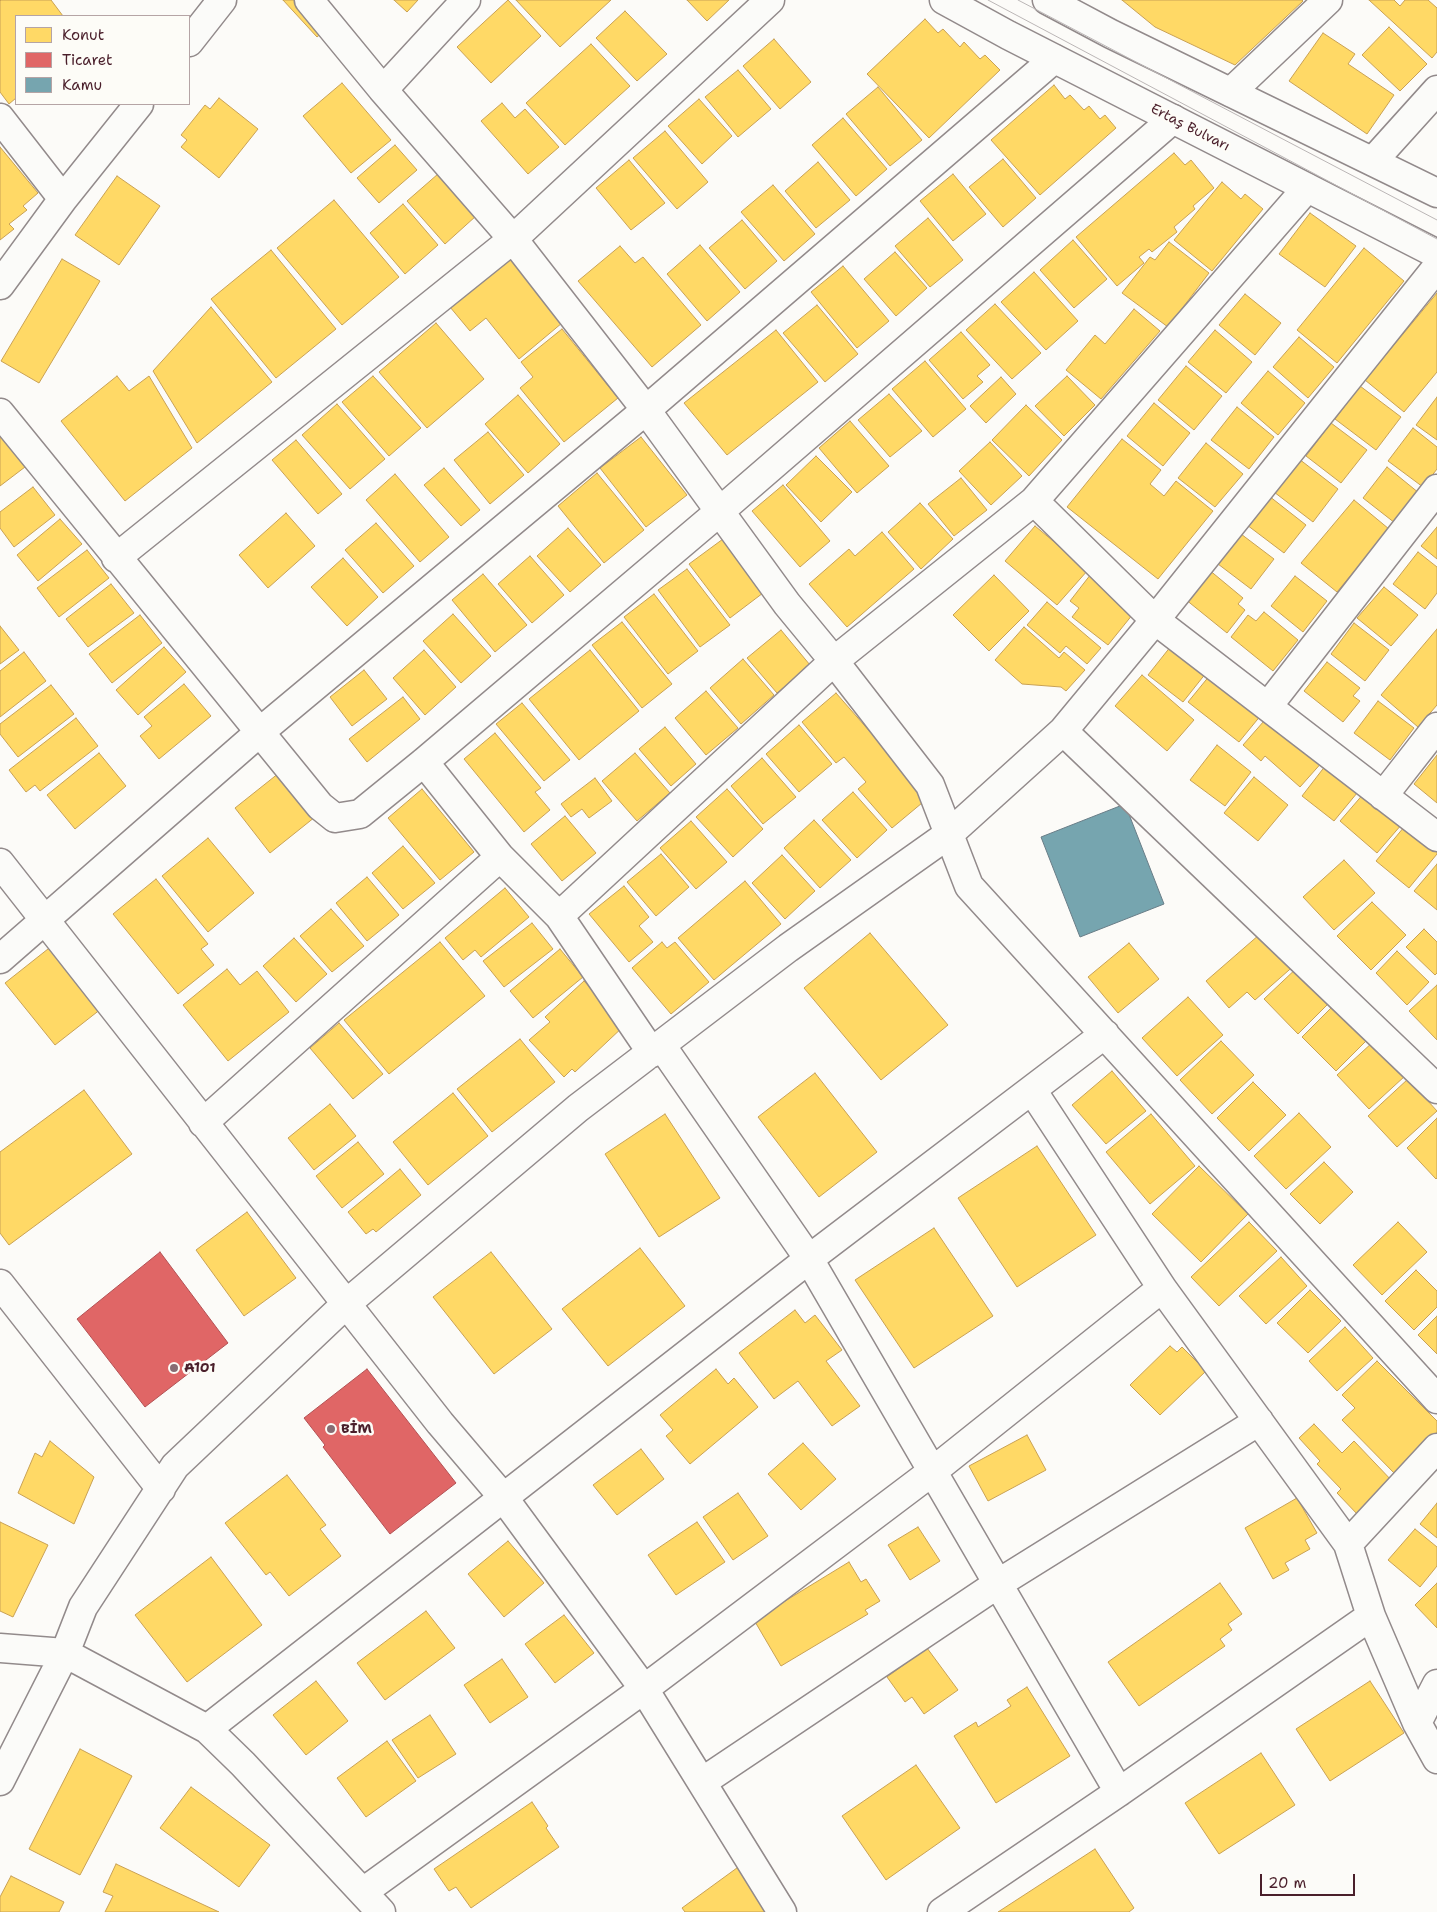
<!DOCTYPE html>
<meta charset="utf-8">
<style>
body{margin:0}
#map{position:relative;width:1437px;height:1912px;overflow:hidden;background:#fcfbf8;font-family:"Shantell Sans",sans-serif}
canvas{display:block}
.legend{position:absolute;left:15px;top:15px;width:175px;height:90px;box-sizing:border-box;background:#fdfcf7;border:1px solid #b5a4a5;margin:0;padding:6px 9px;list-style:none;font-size:15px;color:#4a1f2b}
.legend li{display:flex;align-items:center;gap:10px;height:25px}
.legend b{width:25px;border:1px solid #b5a4a5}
.scale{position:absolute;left:1260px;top:1874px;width:95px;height:22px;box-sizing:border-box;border:2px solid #4a1f2b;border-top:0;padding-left:6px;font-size:15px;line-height:18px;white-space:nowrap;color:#4a1f2b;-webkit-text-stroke:4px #fdfcf7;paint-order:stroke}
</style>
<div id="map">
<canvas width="1437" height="1912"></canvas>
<ul class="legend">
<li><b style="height:14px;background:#ffd966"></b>Konut</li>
<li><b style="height:14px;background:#e06666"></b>Ticaret</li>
<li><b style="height:14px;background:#76a5af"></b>Kamu</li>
</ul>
<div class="scale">20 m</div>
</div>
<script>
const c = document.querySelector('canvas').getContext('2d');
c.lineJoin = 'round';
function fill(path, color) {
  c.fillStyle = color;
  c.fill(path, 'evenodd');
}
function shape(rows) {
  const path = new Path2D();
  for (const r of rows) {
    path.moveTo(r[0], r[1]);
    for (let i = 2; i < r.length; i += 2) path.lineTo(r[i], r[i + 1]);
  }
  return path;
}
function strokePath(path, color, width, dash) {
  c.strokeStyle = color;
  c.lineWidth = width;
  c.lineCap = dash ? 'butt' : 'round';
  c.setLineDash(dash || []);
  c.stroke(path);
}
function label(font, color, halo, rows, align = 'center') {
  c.font = font + ' "Shantell Sans",sans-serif';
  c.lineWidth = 5;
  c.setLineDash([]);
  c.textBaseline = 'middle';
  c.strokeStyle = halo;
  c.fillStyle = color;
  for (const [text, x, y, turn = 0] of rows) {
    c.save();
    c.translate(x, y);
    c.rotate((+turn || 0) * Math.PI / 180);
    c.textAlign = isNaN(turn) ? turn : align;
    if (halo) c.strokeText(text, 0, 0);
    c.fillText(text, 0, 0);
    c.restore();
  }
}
const homes = shape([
 [1,0,51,0,63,16,16,16,16,98,9,104,0,92,0,1,1,0],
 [283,0,305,0,330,26,317,37,283,0],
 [394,0,418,0,407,12,394,0],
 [508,0,541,36,491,83,457,47,508,0],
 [516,0,611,0,560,47,516,0],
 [687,0,729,0,707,21,687,0],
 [1122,0,1302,0,1303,1,1235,65,1155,27,1122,0],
 [1369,0,1394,0,1400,6,1405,0,1428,0,1437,8,1437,52,1432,58,1369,0],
 [625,11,667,54,637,81,596,38,625,11],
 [925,19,938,33,943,29,960,47,964,42,980,59,985,55,1000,70,929,138,867,74,925,19],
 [1389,27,1427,64,1400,91,1362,55,1389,27],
 [1323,33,1355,54,1348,64,1394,95,1367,134,1289,81,1323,33],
 [774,39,811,82,780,109,743,66,774,39],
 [591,44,630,86,565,145,526,103,591,44],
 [738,70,771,109,738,137,705,97,738,70],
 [342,83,391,140,351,173,303,116,342,83],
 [1054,85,1065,99,1070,95,1084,110,1089,106,1100,119,1105,115,1116,128,1040,195,991,140,1054,85],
 [878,87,922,140,890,166,846,114,878,87],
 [219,98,258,129,219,178,181,147,187,140,181,135,205,105,210,109,219,98],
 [699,99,732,136,702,164,668,126,699,99],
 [502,103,515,118,525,109,559,147,528,174,481,121,502,103],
 [843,118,887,169,856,196,812,145,843,118],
 [665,131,708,182,677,209,633,158,665,131],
 [395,145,417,170,379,203,357,178,395,145],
 [0,147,38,193,23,206,27,210,9,224,14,229,0,240,0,147],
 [1174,153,1185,165,1191,160,1214,188,1193,206,1195,209,1174,227,1177,232,1152,252,1149,249,1139,257,1144,263,1117,286,1076,237,1174,153],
 [1003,159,1036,198,1003,227,969,187,1003,159],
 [629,160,665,203,631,230,596,188,629,160],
 [818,162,850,200,816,228,785,191,818,162],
 [438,174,476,216,445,244,407,201,438,174],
 [953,174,986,214,953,241,920,201,953,174],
 [117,176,160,206,119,265,75,235,117,176],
 [1222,182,1241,199,1245,194,1263,209,1212,271,1174,240,1222,182],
 [773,185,815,234,784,261,741,212,773,185],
 [334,200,399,277,342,325,277,248,334,200],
 [403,204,438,245,405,274,370,233,403,204],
 [1310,213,1356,246,1325,287,1279,254,1310,213],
 [928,218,963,260,930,287,895,246,928,218],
 [742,220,777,261,745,289,709,248,742,220],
 [1073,240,1107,279,1074,308,1040,270,1073,240],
 [1169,242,1209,273,1168,327,1122,293,1150,257,1155,260,1169,242],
 [700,245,740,292,707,321,667,274,700,245],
 [620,246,635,263,643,257,701,325,652,367,578,281,620,246],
 [1364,248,1404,281,1337,363,1297,330,1364,248],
 [271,250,336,329,276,378,211,299,271,250],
 [895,252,927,288,896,316,864,279,895,252],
 [509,258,562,323,519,359,486,318,470,331,450,307,509,258],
 [62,259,100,281,39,383,1,361,62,259],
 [843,266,889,321,857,348,811,292,843,266],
 [1034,272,1078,321,1046,350,1001,302,1034,272],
 [1437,293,1437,372,1404,412,1365,380,1437,293],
 [1245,294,1281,323,1255,355,1219,325,1245,294],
 [995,304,1041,353,1012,379,966,330,995,304],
 [817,305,858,354,825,382,783,333,817,305],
 [211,307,272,382,197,443,153,371,211,307],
 [1134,309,1160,331,1101,399,1066,370,1095,335,1105,344,1134,309],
 [436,323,484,379,427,428,379,372,436,323],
 [562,329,618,398,564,442,520,388,533,377,521,362,562,329],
 [776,330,818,382,727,455,684,403,776,330],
 [1215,330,1252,362,1226,393,1188,362,1215,330],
 [961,332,990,365,977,376,983,382,963,399,929,360,961,332],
 [1299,337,1334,367,1308,398,1273,367,1299,337],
 [925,361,966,409,933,437,892,389,925,361],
 [1186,366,1222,396,1194,430,1158,400,1186,366],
 [1268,371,1305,403,1278,435,1241,403,1268,371],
 [117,376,129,391,149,376,192,448,125,501,61,421,117,376],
 [373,376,421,428,389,456,342,402,373,376],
 [1067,376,1095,405,1064,436,1035,406,1067,376],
 [1001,377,1016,394,986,423,970,406,1001,377],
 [1360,386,1401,417,1376,450,1335,419,1360,386],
 [889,394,922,431,890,457,858,420,889,394],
 [518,395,560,444,528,473,485,424,518,395],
 [1437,397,1437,440,1416,425,1437,397],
 [1154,403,1190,433,1163,466,1127,436,1154,403],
 [337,404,385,459,350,489,302,435,337,404],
 [1026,405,1062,440,1029,476,992,440,1026,405],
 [1237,407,1274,437,1249,469,1211,440,1237,407],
 [850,421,889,466,857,493,819,448,850,421],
 [1331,423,1367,450,1341,483,1306,456,1331,423],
 [1413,428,1437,447,1437,469,1423,487,1388,461,1413,428],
 [488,432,524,475,490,504,454,460,488,432],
 [0,435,25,467,0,486,0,435],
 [641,437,687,495,646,527,600,468,641,437],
 [1122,439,1161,470,1150,484,1164,496,1176,481,1213,511,1158,579,1067,507,1122,439],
 [296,440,342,494,318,514,272,460,296,440],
 [990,442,1022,476,991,505,959,471,990,442],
 [1206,443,1243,474,1215,507,1178,478,1206,443],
 [816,456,852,492,821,522,786,485,816,456],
 [1299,459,1338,489,1313,522,1274,492,1299,459],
 [1387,467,1419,493,1395,523,1363,498,1387,467],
 [444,468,480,510,461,526,424,485,444,468],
 [597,473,644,530,604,563,558,506,597,473],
 [395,474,449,537,420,562,366,500,395,474],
 [961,478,987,510,954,536,928,504,961,478],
 [783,485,830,541,800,567,752,511,783,485],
 [33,487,55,515,14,547,0,528,0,512,33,487],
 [1269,496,1306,525,1284,553,1247,525,1269,496],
 [1354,500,1389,529,1337,592,1301,563,1354,500],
 [920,503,953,539,921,569,888,532,920,503],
 [286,513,315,546,268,588,239,555,286,513],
 [60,519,82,544,38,581,17,555,60,519],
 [376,523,414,566,383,593,345,550,376,523],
 [1035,526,1088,570,1057,605,1005,561,1035,526],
 [1437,527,1437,559,1421,546,1437,527],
 [568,528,601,565,570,592,537,556,568,528],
 [882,532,914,569,847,627,809,584,849,549,855,556,882,532],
 [1241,534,1274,559,1251,589,1218,564,1241,534],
 [723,539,763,593,730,618,689,564,723,539],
 [87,550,109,578,59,617,37,588,87,550],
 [1418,552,1437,567,1437,593,1425,609,1393,584,1418,552],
 [530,556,564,595,532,623,498,584,530,556],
 [343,558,378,597,347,626,311,587,343,558],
 [687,569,730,625,700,647,658,590,687,569],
 [1208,569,1243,598,1238,604,1245,610,1227,633,1185,599,1208,569],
 [483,574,527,625,495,652,452,600,483,574],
 [1091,574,1137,609,1108,645,1072,617,1079,608,1070,601,1091,574],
 [994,575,1029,611,989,651,953,615,994,575],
 [1295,576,1327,601,1303,632,1271,606,1295,576],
 [111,584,134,613,88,647,66,619,111,584],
 [1384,587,1418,615,1391,646,1357,618,1384,587],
 [654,594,698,651,668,674,624,617,654,594],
 [1047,602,1101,648,1087,664,1066,646,1060,653,1027,625,1047,602],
 [1264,612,1298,640,1273,671,1231,637,1248,615,1256,621,1264,612],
 [453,614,491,656,461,683,423,641,453,614],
 [140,615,162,643,112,683,89,654,140,615],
 [622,622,672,684,642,708,592,645,622,622],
 [1354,623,1389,650,1365,681,1331,654,1354,623],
 [0,626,19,650,0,664,0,626],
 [1024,627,1059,658,1064,652,1085,670,1066,691,1061,687,1022,684,995,660,1024,627],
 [1437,629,1437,705,1418,727,1381,695,1437,629],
 [781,630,810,665,777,693,747,658,781,630],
 [1175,641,1210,668,1183,702,1148,675,1175,641],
 [164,647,186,672,138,715,116,690,164,647],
 [424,650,456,687,425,715,393,678,424,650],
 [590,650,639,711,579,760,529,699,590,650],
 [24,652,46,681,0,717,0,671,24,652],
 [743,659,774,695,741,724,710,688,743,659],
 [1327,662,1360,688,1353,696,1360,701,1343,722,1304,691,1327,662],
 [1215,669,1266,709,1239,742,1188,702,1215,669],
 [364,670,387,699,352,726,330,697,364,670],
 [1142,675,1194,720,1167,751,1115,706,1142,675],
 [184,684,211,716,159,759,140,736,152,726,144,717,184,684],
 [51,685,74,714,18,757,0,734,0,724,51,685],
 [706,691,738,728,706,755,675,718,706,691],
 [836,693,928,798,892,828,858,789,866,782,844,757,836,763,802,722,836,693],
 [403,697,420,719,367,762,349,739,403,697],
 [1378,701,1414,728,1390,760,1354,733,1378,701],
 [522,703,570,760,544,781,496,724,522,703],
 [1271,713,1324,760,1300,787,1265,756,1261,761,1243,745,1271,713],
 [76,718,98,746,40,791,35,785,26,792,9,770,76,718],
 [799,725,832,764,799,792,766,754,799,725],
 [665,727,696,764,671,786,639,749,665,727],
 [495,733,541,788,535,792,550,810,524,832,464,759,495,733],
 [1217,745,1251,772,1225,806,1190,780,1217,745],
 [99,753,126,786,75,829,47,795,99,753],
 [635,753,670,793,637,821,602,781,635,753],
 [1437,755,1437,803,1414,784,1437,755],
 [762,758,796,797,763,824,731,786,762,758],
 [1329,761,1362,787,1334,821,1302,796,1329,761],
 [279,773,315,817,270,853,235,808,279,773],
 [1254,777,1288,805,1258,841,1224,813,1254,777],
 [595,778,612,801,589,818,582,809,571,817,561,804,595,778],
 [422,789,474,852,440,880,388,818,422,789],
 [727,789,763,829,733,857,696,817,727,789],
 [853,792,887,830,857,858,822,820,853,792],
 [1365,792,1402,824,1377,853,1340,821,1365,792],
 [565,816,596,853,562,881,531,844,565,816],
 [814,820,851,860,820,888,784,848,814,820],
 [691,821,727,862,696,889,660,848,691,821],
 [1409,821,1437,844,1437,854,1409,888,1376,861,1409,821],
 [208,838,254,893,208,932,162,876,208,838],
 [403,846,435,883,403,909,372,873,403,846],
 [661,854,689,887,656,916,627,882,661,854],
 [782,855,815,891,785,919,752,883,782,855],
 [1344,860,1375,893,1334,930,1303,897,1344,860],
 [1437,864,1437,910,1414,891,1437,864],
 [367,877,399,915,367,941,336,903,367,877],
 [156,879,208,944,201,949,214,965,178,994,113,914,156,879],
 [745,881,781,924,714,980,678,938,745,881],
 [624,886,649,917,639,926,653,942,629,962,589,914,624,886],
 [505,888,529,917,481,957,475,950,463,960,445,938,505,888],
 [1372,902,1406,935,1371,970,1337,936,1372,902],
 [331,909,364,946,332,972,300,936,331,909],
 [532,923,553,949,504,987,483,961,532,923],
 [1267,928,1297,963,1255,1000,1247,992,1229,1008,1206,981,1267,928],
 [1424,929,1437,942,1437,973,1435,975,1406,947,1424,929],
 [870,933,948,1025,881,1080,804,988,870,933],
 [294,938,327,974,296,1002,263,966,294,938],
 [440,942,485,996,389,1074,344,1020,440,942],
 [662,942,667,948,675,942,709,982,671,1014,632,968,662,942],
 [1129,943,1159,979,1118,1013,1088,977,1129,943],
 [53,945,106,1005,55,1045,5,983,53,945],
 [560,949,583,977,533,1018,510,991,560,949],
 [1397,951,1429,982,1407,1005,1376,973,1397,951],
 [1300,965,1333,999,1298,1034,1264,999,1300,965],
 [227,969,240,985,257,971,289,1012,228,1061,183,1005,227,969],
 [584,981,625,1025,575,1072,572,1069,564,1077,529,1040,550,1022,545,1017,584,981],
 [1437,985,1437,1040,1409,1011,1437,985],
 [1188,997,1223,1035,1177,1076,1142,1038,1188,997],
 [1335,1004,1369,1038,1336,1071,1302,1037,1335,1004],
 [339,1023,383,1074,353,1099,310,1048,339,1023],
 [520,1039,555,1082,492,1132,457,1089,520,1039],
 [1221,1041,1254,1075,1212,1114,1180,1080,1221,1041],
 [1373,1042,1405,1076,1369,1109,1337,1075,1373,1042],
 [1112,1071,1146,1111,1106,1144,1072,1105,1112,1071],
 [815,1073,877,1152,819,1197,758,1117,815,1073],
 [1408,1079,1437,1111,1397,1147,1368,1116,1408,1079],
 [1253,1082,1286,1115,1249,1151,1217,1118,1253,1082],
 [84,1090,132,1154,9,1245,0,1233,0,1152,84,1090],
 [453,1093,488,1136,428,1185,393,1142,453,1093],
 [330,1104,356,1136,314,1170,288,1138,330,1104],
 [1299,1113,1331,1147,1286,1189,1254,1156,1299,1113],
 [665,1114,720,1198,659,1237,605,1154,665,1114],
 [1151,1114,1195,1166,1150,1204,1106,1152,1151,1114],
 [1437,1118,1437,1178,1436,1179,1407,1148,1437,1118],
 [358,1142,384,1174,342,1208,316,1176,358,1142],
 [1037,1146,1096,1235,1017,1287,958,1198,1037,1146],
 [1324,1162,1353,1192,1320,1224,1290,1194,1324,1162],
 [1199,1166,1248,1214,1201,1262,1152,1214,1199,1166],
 [400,1169,421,1195,376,1232,373,1229,366,1234,348,1212,400,1169],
 [247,1212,296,1278,244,1316,196,1250,247,1212],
 [1249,1222,1277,1251,1219,1306,1191,1277,1249,1222],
 [1398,1222,1427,1252,1382,1295,1353,1265,1398,1222],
 [934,1228,993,1316,914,1368,855,1280,934,1228],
 [640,1248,685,1306,608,1366,562,1309,640,1248],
 [491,1252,552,1329,494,1374,433,1297,491,1252],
 [1281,1257,1307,1286,1266,1324,1239,1296,1281,1257],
 [1416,1270,1437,1291,1437,1307,1414,1330,1385,1301,1416,1270],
 [1310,1290,1341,1321,1308,1353,1277,1323,1310,1290],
 [795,1310,805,1323,815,1315,842,1350,826,1361,860,1406,832,1426,798,1381,774,1399,739,1353,795,1310],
 [1437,1316,1437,1354,1418,1335,1437,1316],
 [1345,1327,1373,1358,1337,1391,1309,1361,1345,1327],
 [1170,1346,1177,1352,1182,1347,1206,1371,1160,1415,1130,1385,1170,1346],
 [1377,1361,1437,1421,1437,1436,1396,1475,1342,1420,1355,1408,1342,1395,1377,1361],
 [716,1369,728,1384,734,1378,758,1407,690,1464,666,1436,673,1430,660,1415,716,1369],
 [1314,1424,1342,1453,1354,1441,1394,1483,1359,1516,1337,1493,1341,1489,1317,1464,1320,1461,1299,1438,1314,1424],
 [1027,1435,1046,1470,988,1501,969,1466,1027,1435],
 [50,1441,94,1477,74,1524,18,1493,35,1453,42,1457,50,1441],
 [803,1443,836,1479,801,1510,768,1474,803,1443],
 [641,1449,664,1479,617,1515,593,1485,641,1449],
 [287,1475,326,1525,320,1529,341,1556,289,1596,270,1572,266,1575,225,1523,287,1475],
 [738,1493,768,1536,733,1560,703,1517,738,1493],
 [1297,1498,1317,1533,1305,1540,1310,1549,1285,1563,1289,1570,1273,1579,1245,1528,1297,1498],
 [1437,1503,1437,1538,1420,1524,1437,1503],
 [0,1522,48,1545,13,1617,0,1611,0,1522],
 [697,1522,725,1562,676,1595,648,1555,697,1522],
 [918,1527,940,1561,910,1580,888,1545,918,1527],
 [1415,1529,1437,1547,1437,1566,1420,1587,1388,1560,1415,1529],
 [508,1541,544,1583,504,1617,468,1574,508,1541],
 [211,1557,262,1625,187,1682,135,1615,211,1557],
 [849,1562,861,1582,866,1579,880,1601,865,1610,868,1614,781,1666,754,1620,849,1562],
 [1220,1583,1242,1614,1228,1624,1232,1630,1220,1639,1225,1646,1139,1706,1108,1662,1220,1583],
 [1437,1583,1437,1628,1415,1605,1437,1583],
 [426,1611,455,1648,385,1700,357,1663,426,1611],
 [564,1615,594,1653,555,1683,525,1644,564,1615],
 [927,1648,958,1690,924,1714,912,1697,905,1702,887,1677,927,1648],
 [502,1659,528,1697,490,1723,464,1685,502,1659],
 [316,1681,348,1721,306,1755,273,1715,316,1681],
 [1370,1681,1404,1733,1330,1781,1296,1729,1370,1681],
 [1027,1687,1070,1756,996,1803,954,1736,976,1722,978,1727,1011,1706,1007,1700,1027,1687],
 [430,1715,456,1754,418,1778,392,1740,430,1715],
 [387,1741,416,1781,366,1817,337,1778,387,1741],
 [80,1749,132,1776,80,1875,29,1849,80,1749],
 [1261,1753,1295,1805,1219,1854,1185,1803,1261,1753],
 [916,1765,960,1828,886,1880,842,1816,916,1765],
 [191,1787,270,1845,239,1887,160,1828,191,1787],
 [532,1802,548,1826,546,1828,559,1847,471,1908,456,1887,449,1891,434,1869,532,1802],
 [1095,1849,1134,1908,1129,1912,998,1912,1095,1849],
 [116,1864,219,1912,105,1912,113,1896,103,1892,116,1864],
 [741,1865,776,1912,685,1912,682,1908,741,1865],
 [11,1876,64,1902,59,1912,0,1912,0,1897,11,1876]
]);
fill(homes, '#ffd966');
strokePath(homes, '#c9a154', 1);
const shops = shape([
 [160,1252,228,1343,145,1407,77,1319,160,1252],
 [367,1369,456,1483,390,1534,323,1447,325,1445,304,1418,367,1369]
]);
fill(shops, '#e06666');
strokePath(shops, '#b35154', 1);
const public = shape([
 [1125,804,1164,904,1080,937,1041,837,1125,804]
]);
fill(public, '#76a5af');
strokePath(public, '#697d87', 1);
const minor = shape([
 [309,0,383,90,513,239,646,410,787,604,834,661,930,785,969,886,1437,1399],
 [189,42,222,0],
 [383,90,466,0],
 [1231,92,1328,0],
 [0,118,63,199,0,285],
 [1373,161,1437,90],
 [63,199,139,104],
 [0,413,320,806,335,818,360,814,424,762,719,512,1173,119],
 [1034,501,1155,620,1437,267],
 [116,558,513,239,770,0],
 [1268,706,1437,489],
 [1063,731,1155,620,1437,837],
 [424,762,500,857,559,916,652,1053],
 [1383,796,1437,727],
 [0,863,440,1423,503,1497,644,1689,782,1912],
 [559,916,834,661,1034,501,1307,188],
 [0,959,261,731,646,410,1054,59],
 [661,1045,809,1259,1119,1792],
 [1032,1090,1162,1288],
 [203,1123,500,857],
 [0,1284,161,1489],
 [1348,1544,1437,1448],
 [0,1648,65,1653,207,1729,243,1764,381,1912],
 [1417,1723,1437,1684],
 [207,1729,809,1259,1105,1034],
 [0,1781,65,1653,83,1607,175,1466,346,1304,578,1108,788,948,949,834,1063,731,1437,1089],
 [702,1782,999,1583,1259,1421],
 [363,1892,644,1689,933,1471,1162,1288,1348,1544,1371,1616,1417,1723,1437,1759],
 [942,1912,1119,1792,1371,1616]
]);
const major = shape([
 [944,0,1008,35,1437,254],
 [1047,0,1111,34,1437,193]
]);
strokePath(minor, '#928a8b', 31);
strokePath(major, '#928a8b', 31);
strokePath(minor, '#fbfbf9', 28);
strokePath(major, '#fbfbf9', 28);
strokePath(shape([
 [988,0,1437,239],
 [1018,0,1437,220]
]), '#bbb6b6', 1);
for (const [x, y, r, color] of [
 [174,1368,5,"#886c73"],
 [331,1429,5,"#886c73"]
]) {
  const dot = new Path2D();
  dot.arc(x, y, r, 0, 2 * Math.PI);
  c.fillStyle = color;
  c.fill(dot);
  strokePath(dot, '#fdfcf7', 2);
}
label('14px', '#4a1f2b', '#fdfcf7', [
 ["Ertaş Bulvarı",1190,128,27]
]);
label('bold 14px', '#4a1f2b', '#fdfcf7', [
 ["A101",184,1368],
 ["BİM",341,1429]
], 'left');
</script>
